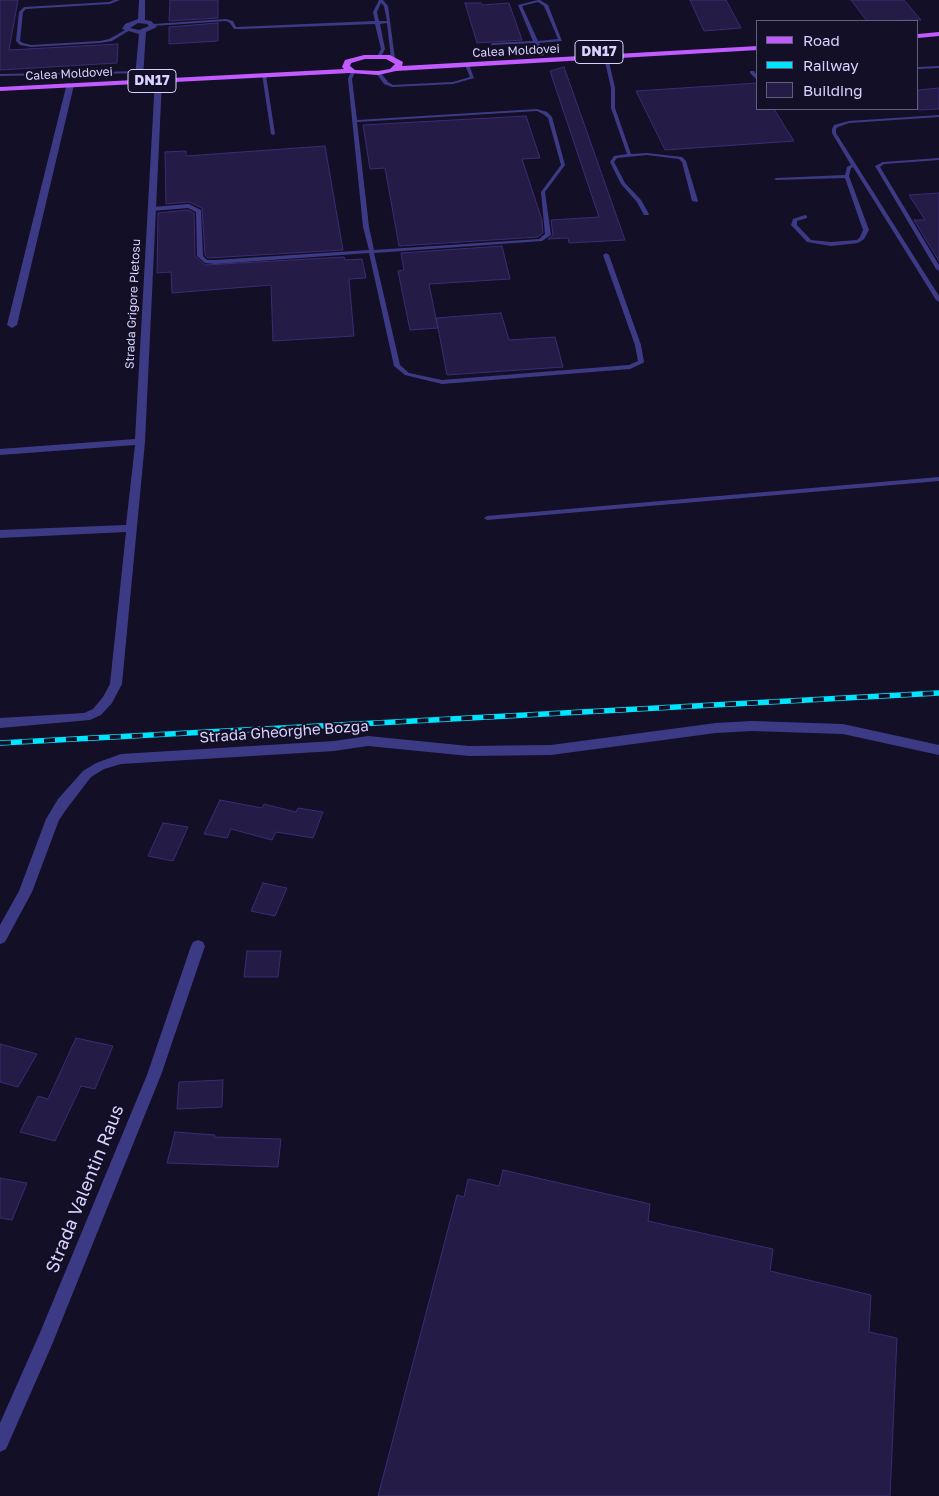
<!DOCTYPE html>
<style>
body{margin:0}
#map{position:relative;width:939px;height:1496px;overflow:hidden;background:#130f26;font-family:"Golos Text",sans-serif}
canvas{display:block}
.legend{position:absolute;left:756px;top:20px;width:162px;height:90px;box-sizing:border-box;background:#130f26;border:1px solid #625e7d;margin:0;padding:6px 9px;list-style:none;font-size:15px;color:#d9d4ff}
.legend li{display:flex;align-items:center;gap:10px;height:25px}
.legend b{width:25px;border:1px solid #625e7d}
</style>
<div id="map">
<canvas width="939" height="1496"></canvas>
<ul class="legend">
<li><b style="height:6px;background:#c25bff"></b>Road</li>
<li><b style="height:6px;background:#00e5ff"></b>Railway</li>
<li><b style="height:14px;background:#241b47"></b>Building</li>
</ul>
</div>
<script>
const c = document.querySelector('canvas').getContext('2d');
c.lineJoin = 'round';
function fill(path, color) {
  c.fillStyle = color;
  c.fill(path, 'evenodd');
}
function shape(rows) {
  const path = new Path2D();
  for (const r of rows) {
    path.moveTo(r[0], r[1]);
    for (let i = 2; i < r.length; i += 2) path.lineTo(r[i], r[i + 1]);
  }
  return path;
}
function strokePath(path, color, width, dash) {
  c.strokeStyle = color;
  c.lineWidth = width;
  c.lineCap = dash ? 'butt' : 'round';
  c.setLineDash(dash || []);
  c.stroke(path);
}
function label(font, color, halo, rows, align = 'center') {
  c.font = font + ' "Golos Text",sans-serif';
  c.lineWidth = 4;
  c.setLineDash([]);
  c.textBaseline = 'middle';
  c.strokeStyle = halo;
  c.fillStyle = color;
  for (const [text, x, y, turn = 0] of rows) {
    c.save();
    c.translate(x, y);
    c.rotate((+turn || 0) * Math.PI / 180);
    c.textAlign = isNaN(turn) ? turn : align;
    if (halo) c.strokeText(text, 0, 0);
    c.fillText(text, 0, 0);
    c.restore();
  }
}
const building = shape([
 [0,0,18,0,9,50,118,44,117,63,0,70,0,0],
 [170,0,218,0,218,18,169,21,170,0],
 [690,0,726,0,741,28,704,31,690,0],
 [851,0,904,0,921,20,867,21,851,0],
 [465,3,481,3,482,5,509,3,522,40,477,43,465,3],
 [218,23,218,41,169,44,169,27,218,23],
 [564,67,625,240,569,243,568,238,548,239,553,235,551,220,599,217,550,71,564,67],
 [758,83,758,109,774,109,794,141,665,150,636,91,758,83],
 [939,88,939,109,918,110,918,90,939,88],
 [526,116,540,158,522,159,542,220,543,233,538,237,399,246,385,168,370,169,363,125,526,116],
 [325,146,343,250,208,258,205,255,202,208,189,202,166,204,165,152,186,151,186,156,325,146],
 [939,193,939,261,914,220,925,220,909,195,939,193],
 [188,210,194,213,195,256,205,265,344,257,345,260,362,259,366,278,349,279,354,336,273,341,271,285,172,293,171,272,157,273,158,213,188,210],
 [502,246,510,279,429,284,438,328,410,330,398,271,404,270,401,253,502,246],
 [501,313,509,340,555,337,563,367,447,375,436,318,501,313],
 [220,800,262,808,264,804,296,812,298,808,323,812,313,838,276,832,272,840,231,829,227,838,204,834,220,800],
 [163,823,188,827,173,861,148,856,163,823],
 [263,883,287,888,275,916,251,911,263,883],
 [247,951,281,951,278,977,244,977,247,951],
 [76,1038,113,1046,95,1089,81,1086,55,1141,20,1132,38,1096,48,1099,76,1038],
 [0,1044,37,1054,18,1087,0,1082,0,1044],
 [223,1080,222,1107,177,1109,179,1082,223,1080],
 [175,1132,215,1135,214,1137,281,1139,278,1167,167,1163,175,1132],
 [503,1170,650,1204,648,1221,773,1249,770,1271,871,1295,869,1332,897,1338,890,1496,378,1496,457,1195,464,1197,468,1179,499,1186,503,1170],
 [0,1178,27,1183,12,1220,0,1218,0,1178]
]);
fill(building, '#241b47');
strokePath(building, '#3b2d73', 1);
fill(shape([
 [114,0,120,0,110,4,26,9,23,12,20,41,23,43,31,45,100,41,109,39,127,29,130,30,112,41,100,43,31,47,20,45,16,41,19,12,24,7,109,2,114,0],
 [379,0,383,0,388,6,395,59,393,60,391,59,387,23,380,24,385,49,381,57,379,58,377,57,381,49,375,24,241,29,234,29,230,23,226,21,153,26,151,25,153,24,226,19,233,21,236,27,375,21,373,12,379,0],
 [381,3,384,6,387,21,379,21,377,12,381,3],
 [538,0,540,0,548,5,562,41,539,43,544,55,542,56,540,55,534,43,491,45,491,44,493,43,533,41,518,5,538,0],
 [538,2,544,6,558,39,538,41,522,6,538,2],
 [606,56,608,57,615,88,615,108,631,154,647,153,682,157,686,161,698,201,697,202,692,201,682,162,679,159,647,155,617,158,614,162,625,183,641,200,649,214,648,215,644,215,637,202,621,184,610,162,614,156,627,154,611,108,611,88,604,57,606,56],
 [467,64,469,65,474,78,453,84,392,87,384,84,376,73,380,72,388,82,393,85,453,82,470,77,465,65,467,64],
 [939,66,939,68,918,69,918,67,939,66],
 [142,71,142,73,140,73,0,76,0,74,142,71],
 [351,71,355,72,352,79,357,120,537,109,547,112,552,117,565,165,545,192,551,235,542,241,374,253,400,365,409,373,442,380,629,365,638,361,635,345,603,255,606,253,609,255,641,345,644,362,643,363,630,369,442,384,405,375,394,366,369,253,215,264,205,263,197,256,196,212,188,208,152,211,149,209,152,207,189,204,201,210,203,256,207,260,215,260,369,250,363,227,348,79,351,71],
 [537,111,543,114,548,118,561,165,541,192,545,234,539,239,374,250,369,227,357,122,537,111],
 [750,71,754,71,758,77,758,81,750,73,750,71],
 [262,74,266,75,275,134,273,135,271,134,262,74],
 [939,115,939,117,849,123,838,127,836,129,836,133,939,296,939,302,936,300,853,167,851,168,849,176,869,230,864,239,858,243,831,246,807,242,791,225,793,219,805,215,807,216,807,218,797,221,797,225,811,240,831,242,857,240,860,237,863,230,845,178,776,180,774,179,776,178,845,175,847,167,851,165,832,133,832,129,834,125,849,121,939,115],
 [939,158,939,160,884,164,880,167,939,265,939,271,936,269,875,166,883,162,939,158],
 [939,477,939,481,487,520,484,518,487,516,939,477]
]), '#3d3a85');
fill(shape([
 [139,0,145,0,145,20,151,21,157,27,146,32,143,77,139,79,135,77,139,34,122,29,125,24,138,19,139,0],
 [138,23,147,24,149,26,139,30,130,28,138,23],
 [155,79,162,81,145,442,122,684,112,703,101,715,90,720,0,728,0,718,84,713,93,709,103,697,110,684,126,532,0,538,0,530,126,525,135,445,0,455,0,449,135,439,155,79],
 [67,83,74,85,17,325,12,328,7,325,67,83],
 [752,721,843,724,939,745,939,755,843,734,752,731,716,733,551,755,469,756,368,746,334,751,121,764,104,769,91,777,68,807,59,820,32,892,5,942,0,944,0,925,19,891,46,819,58,799,83,771,96,763,121,754,334,741,368,736,469,746,551,745,716,723,752,721],
 [198,940,203,942,205,946,161,1075,51,1347,6,1449,0,1452,0,1423,39,1335,147,1075,191,946,193,942,198,940]
]), '#3d3a85');
fill(shape([
 [939,32,939,36,918,38,918,34,939,32],
 [758,46,758,50,396,71,378,75,350,73,0,91,0,87,344,69,342,67,345,60,364,55,390,55,403,62,402,66,758,46],
 [365,59,386,59,395,64,390,69,378,71,355,70,350,66,351,63,365,59]
]), '#c25bff');
const rail = shape([
 [0,743,939,693]
]);
strokePath(rail, '#00e5ff', 5.5);
strokePath(rail, '#130f26', 4, [11]);
label('12px', '#d9d4ff', '#130f26', [
 ["Calea Moldovei",516,51,-3],
 ["Calea Moldovei",69,74,-3],
 ["Strada Grigore Pletosu",133,304,-87]
]);
for (const [x, y, w] of [
 [599,52,48],
 [152,81,48]
]) {
  const box = new Path2D();
  box.roundRect(x - w / 2, y - 11.5, w, 23, 4);
  c.fillStyle = '#130f26';
  c.fill(box);
  strokePath(box, '#d9d4ff', 1);
}
label('bold 14px', '#d9d4ff', null, [
 ["DN17",599,52],
 ["DN17",152,81]
]);
label('15px', '#d9d4ff', '#130f26', [
 ["Strada Gheorghe Bozga",284,732,-4]
]);
label('18px', '#d9d4ff', '#130f26', [
 ["Strada Valentin Raus",85,1189,-68]
]);
</script>
